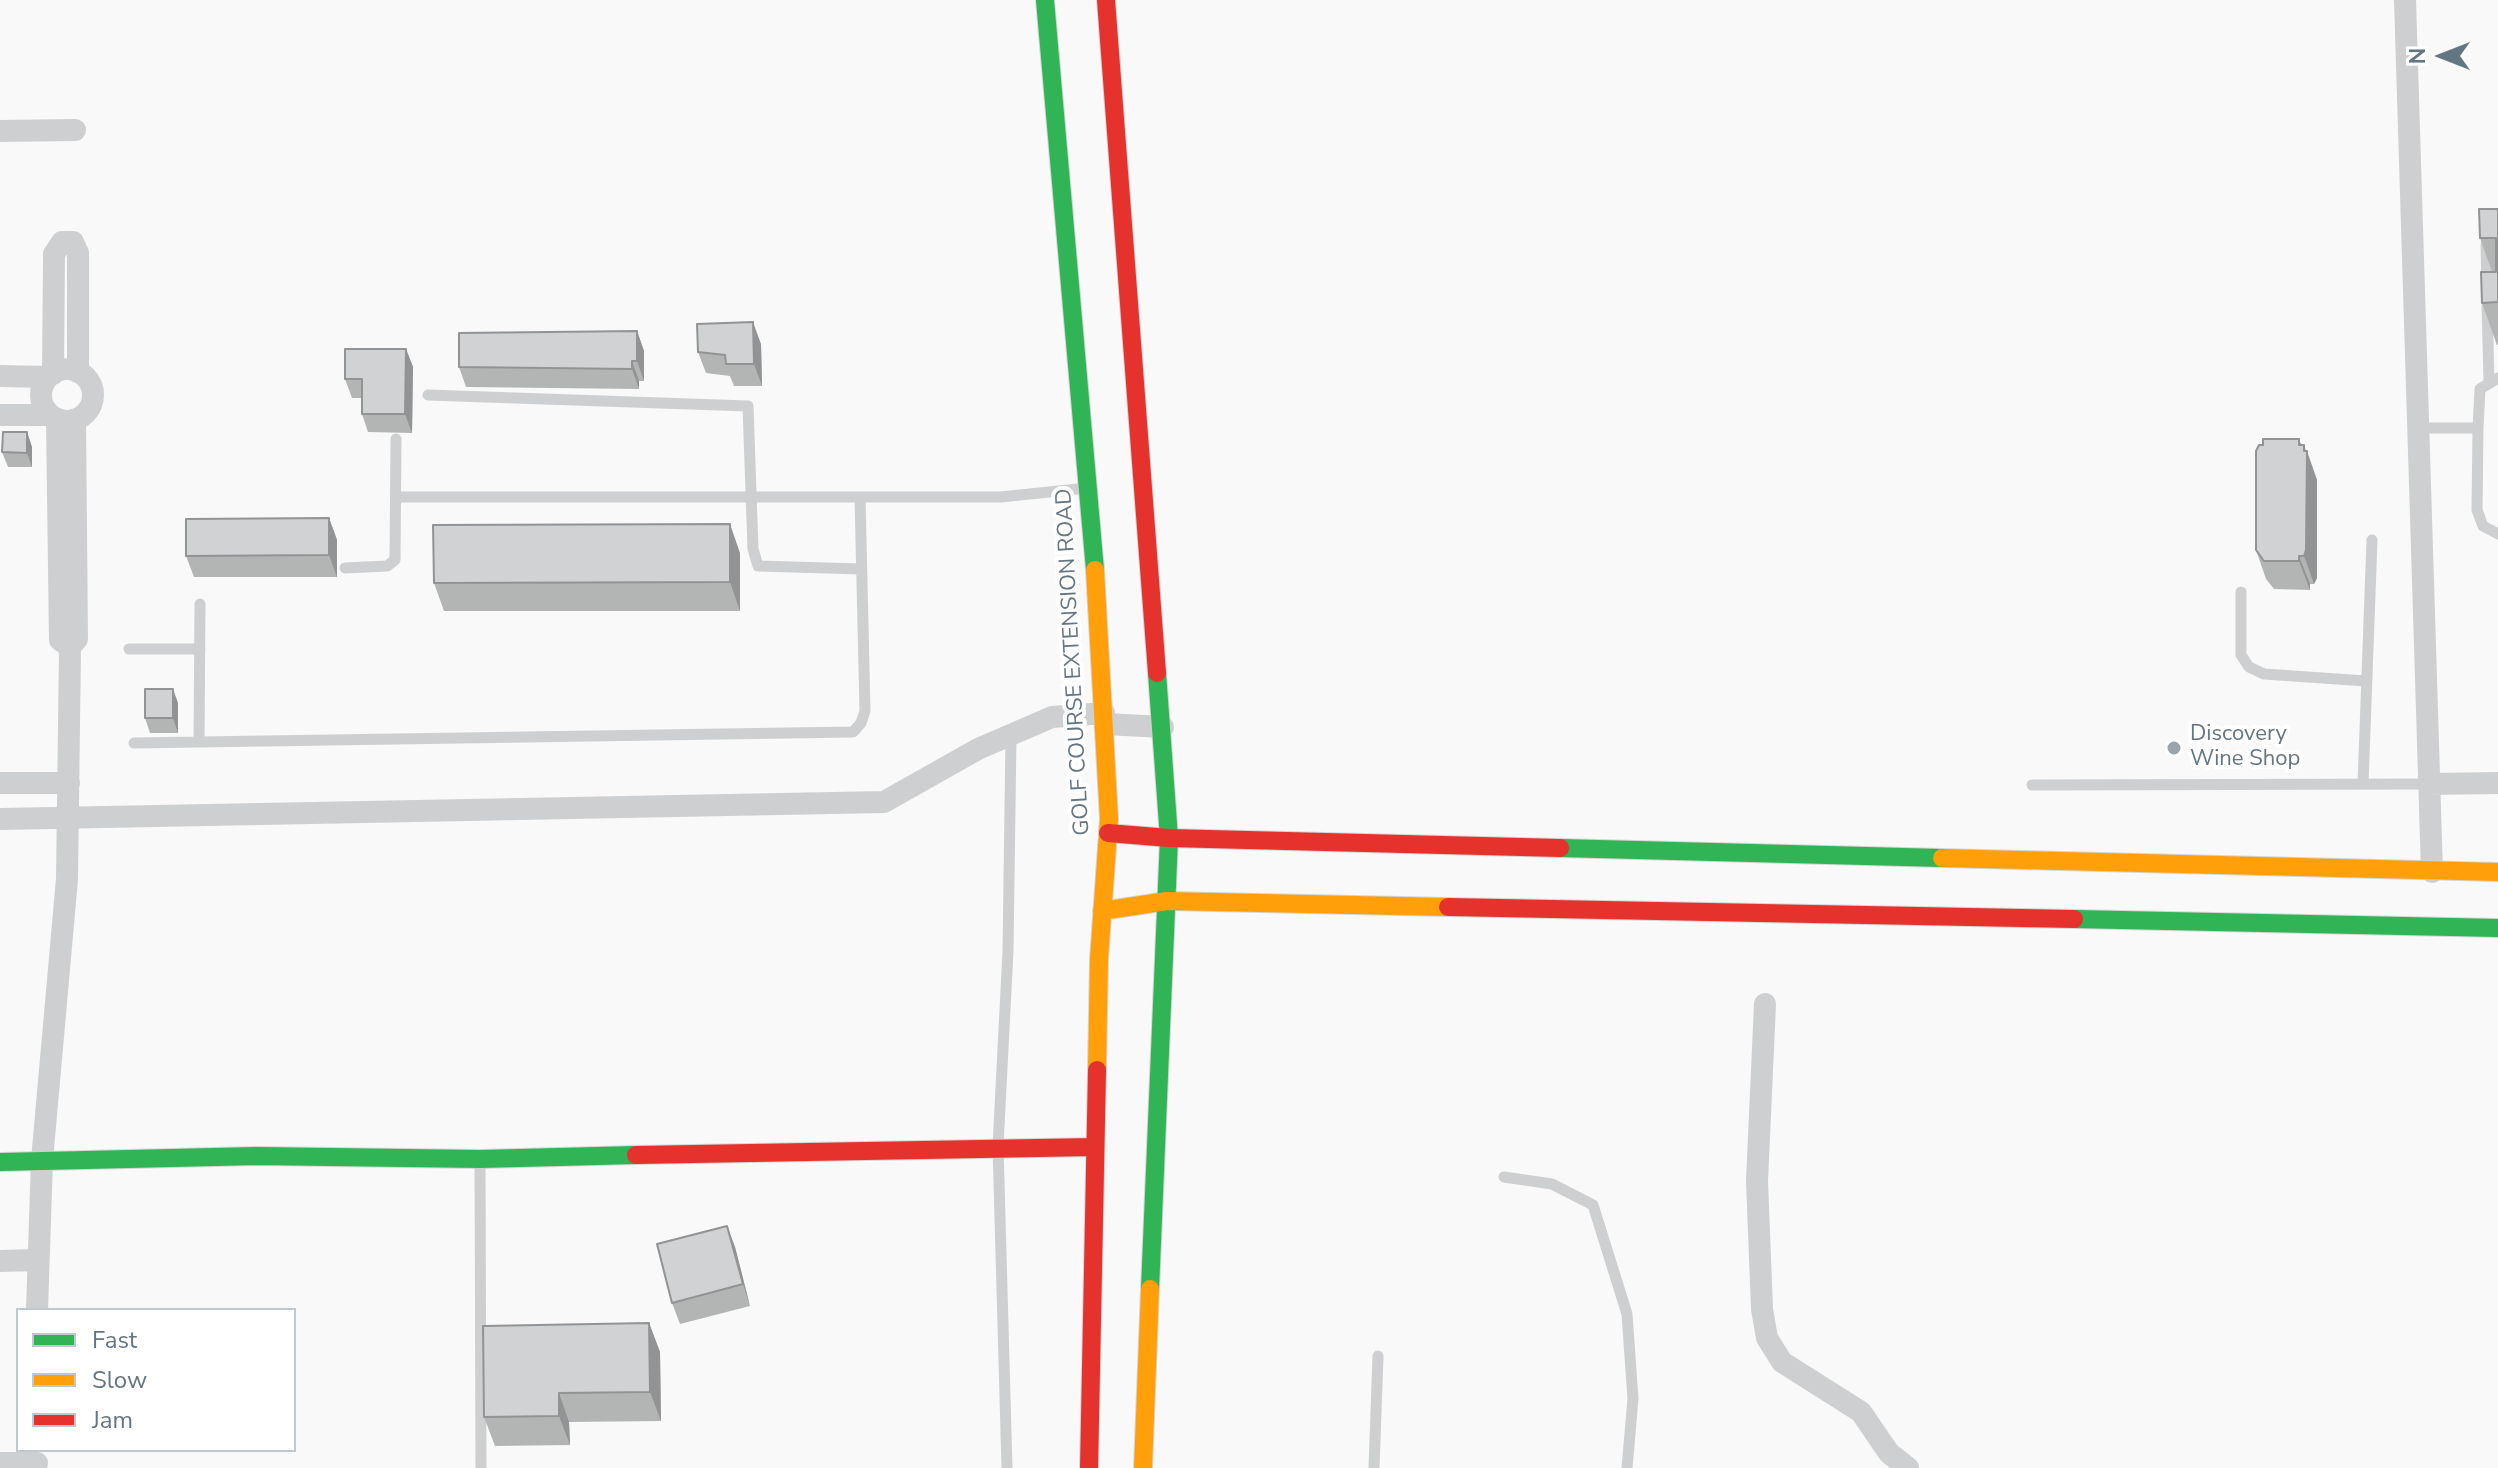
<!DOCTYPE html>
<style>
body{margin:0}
#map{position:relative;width:2498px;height:1468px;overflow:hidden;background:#f9f9f9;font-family:"Nunito Sans",sans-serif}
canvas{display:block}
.legend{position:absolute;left:16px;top:1308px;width:280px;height:144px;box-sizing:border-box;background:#fff;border:2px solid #c1c8cd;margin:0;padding:10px 14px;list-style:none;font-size:24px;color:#657683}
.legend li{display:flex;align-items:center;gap:16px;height:40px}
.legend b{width:40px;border:2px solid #c1c8cd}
.north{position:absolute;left:2402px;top:16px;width:80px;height:80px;-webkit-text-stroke:6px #fff;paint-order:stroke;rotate:270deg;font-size:22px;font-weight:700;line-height:32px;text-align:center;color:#657683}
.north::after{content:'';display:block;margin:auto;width:28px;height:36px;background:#657683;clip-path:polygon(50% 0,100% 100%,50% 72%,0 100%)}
</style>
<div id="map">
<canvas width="2498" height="1468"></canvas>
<ul class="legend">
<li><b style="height:10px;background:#30b455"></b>Fast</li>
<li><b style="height:10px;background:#ff9f0a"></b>Slow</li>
<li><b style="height:10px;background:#e5322d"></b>Jam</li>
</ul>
<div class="north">N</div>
</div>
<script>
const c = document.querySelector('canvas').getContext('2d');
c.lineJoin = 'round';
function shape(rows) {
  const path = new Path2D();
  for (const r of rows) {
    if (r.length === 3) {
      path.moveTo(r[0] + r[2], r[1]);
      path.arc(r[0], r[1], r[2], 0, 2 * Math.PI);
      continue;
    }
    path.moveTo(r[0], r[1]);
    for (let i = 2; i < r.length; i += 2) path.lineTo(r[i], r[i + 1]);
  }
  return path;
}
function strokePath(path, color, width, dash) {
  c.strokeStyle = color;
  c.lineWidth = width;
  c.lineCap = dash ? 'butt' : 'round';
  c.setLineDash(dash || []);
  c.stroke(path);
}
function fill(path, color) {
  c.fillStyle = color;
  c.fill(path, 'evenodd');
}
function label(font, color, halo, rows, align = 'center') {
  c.font = font + ' "Nunito Sans",sans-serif';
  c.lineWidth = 8;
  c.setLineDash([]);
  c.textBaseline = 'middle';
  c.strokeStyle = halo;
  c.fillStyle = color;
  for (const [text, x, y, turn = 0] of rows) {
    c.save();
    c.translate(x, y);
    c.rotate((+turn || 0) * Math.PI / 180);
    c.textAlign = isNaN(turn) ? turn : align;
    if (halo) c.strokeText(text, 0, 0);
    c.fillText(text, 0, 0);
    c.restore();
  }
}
const fast = shape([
 [1045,0,1095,570],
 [1560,848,1942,858],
 [2074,919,2498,928],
 [0,1162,257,1156,480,1159,636,1155],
 [1150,1289,1169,838,1157,673]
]);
const slow = shape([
 [1095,570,1109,819,1099,959,1097,1070],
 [1942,858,2498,872],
 [1102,911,1167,901,1448,907],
 [1143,1468,1150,1289]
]);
const jam = shape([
 [1106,0,1157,673],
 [1108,833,1169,838,1560,848],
 [1448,907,2074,919],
 [636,1155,1095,1147],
 [1089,1468,1097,1070]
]);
strokePath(fast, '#d5d6d7', 20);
strokePath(slow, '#d5d6d7', 20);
strokePath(jam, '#d5d6d7', 20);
strokePath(shape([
 [2487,285,2486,245,2493,226,2498,226],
 [2487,306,2489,381],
 [428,395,748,406,753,549,758,566,861,569],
 [2418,428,2478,428,2477,510,2483,526,2498,534],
 [2478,428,2480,389,2498,378],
 [396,497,1001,497,1087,488],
 [345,568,387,566,395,560,396,439],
 [2241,592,2241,655,2249,667,2264,674,2366,681],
 [129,649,200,649],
 [199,742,200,604],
 [134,743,853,732,861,723,865,711,860,497],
 [2363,784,2372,540],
 [2032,785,2429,784],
 [480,1161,481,1468],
 [1504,1177,1552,1184,1593,1205,1627,1314,1633,1399,1627,1468],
 [1007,1468,998,1146,1008,951,1011,736],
 [1374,1468,1378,1356]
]), '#cecfd0', 11);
strokePath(shape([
 [2405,0,2432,872],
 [0,131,75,130],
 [67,395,26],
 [53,374,54,254,62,242,73,242,78,253,78,372],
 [0,376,48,377],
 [0,415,50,415],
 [57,420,60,640,70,647,77,639,75,420],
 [1105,724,1163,727],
 [0,783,69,783],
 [2429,784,2498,783],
 [0,819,884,802,978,749,1052,717,1104,713],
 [1765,1004,1757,1181,1762,1309,1767,1338,1782,1362,1861,1412,1889,1453,1908,1468],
 [0,1261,37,1260],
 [37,1310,42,1160,67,879,70,647],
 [0,1463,37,1463]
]), '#cecfd0', 22);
strokePath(fast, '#30b455', 18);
strokePath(slow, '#ff9f0a', 18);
strokePath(jam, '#e5322d', 18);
fill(shape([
 [2498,209,2498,345,2497,345,2482,303,2492,272,2480,238],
 [637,331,644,351,644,381,639,381,639,389,466,387,459,367],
 [761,344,762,386,734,386,730,376,706,373,698,352],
 [406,349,413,367,412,433,368,432,362,414,362,398,352,398,345,379],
 [27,432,32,447,32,467,8,467,2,452],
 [2299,439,2301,445,2306,451,2317,480,2317,578,2314,584,2310,584,2310,590,2274,589,2266,579,2256,550],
 [329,518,337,540,337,577,194,577,186,556],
 [740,553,740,611,444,611,434,583],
 [178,703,178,733,150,733,145,718],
 [727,1226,735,1247,750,1306,680,1324,672,1303],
 [649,1323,660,1352,661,1421,569,1422,570,1445,495,1446,484,1417]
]), '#b3b5b5');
fill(shape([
 [753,322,761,344,762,386,754,364],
 [637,331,644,351,644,381,637,361],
 [406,349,413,367,412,433,405,414],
 [632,361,639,381,639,389,632,369],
 [27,432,32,447,32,467,27,453],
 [2299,439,2307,462,2304,451,2304,445,2307,454,2307,451,2317,480,2317,578,2314,584,2304,556],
 [329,518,337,540,337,577,329,555],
 [730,524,740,553,740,611,730,582],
 [2299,556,2310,584,2310,590,2299,561],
 [173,689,178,703,178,733,173,718],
 [727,1226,735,1247,750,1306,743,1284],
 [649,1323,660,1352,661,1421,650,1392],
 [559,1393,569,1422,570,1445,559,1416]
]), '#929394');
const building = shape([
 [2479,209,2498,209,2498,302,2482,303,2481,272,2496,272,2496,238,2480,238,2479,209],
 [753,322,754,364,726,364,725,355,698,352,697,324,753,322],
 [637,331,637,361,632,361,632,369,459,367,459,333,637,331],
 [345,349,406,349,405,414,362,414,362,379,345,379,345,349],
 [3,432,27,432,27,453,2,452,3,432],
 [2263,439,2299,439,2299,445,2304,445,2304,451,2307,451,2306,550,2304,556,2299,556,2299,561,2264,561,2256,550,2256,451,2259,445,2263,445,2263,439],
 [329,518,329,555,186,556,186,519,329,518],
 [730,524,730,582,434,583,433,525,730,524],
 [145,689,173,689,173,718,145,718,145,689],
 [727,1226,743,1284,672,1303,657,1244,727,1226],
 [649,1323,650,1392,559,1393,559,1416,484,1417,483,1326,649,1323]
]);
fill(building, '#d0d2d3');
strokePath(building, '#929394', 2);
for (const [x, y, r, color] of [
 [2174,748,8,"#99a4ac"]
]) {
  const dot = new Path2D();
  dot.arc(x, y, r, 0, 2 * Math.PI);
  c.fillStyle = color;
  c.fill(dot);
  strokePath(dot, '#fff', 3);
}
label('22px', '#657683', '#fff', [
 ["GOLF COURSE EXTENSION ROAD",1074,662,-93]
]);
label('22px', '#657683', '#fff', [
 ["Discovery",2190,735],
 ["Wine Shop",2190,760]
], 'left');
</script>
